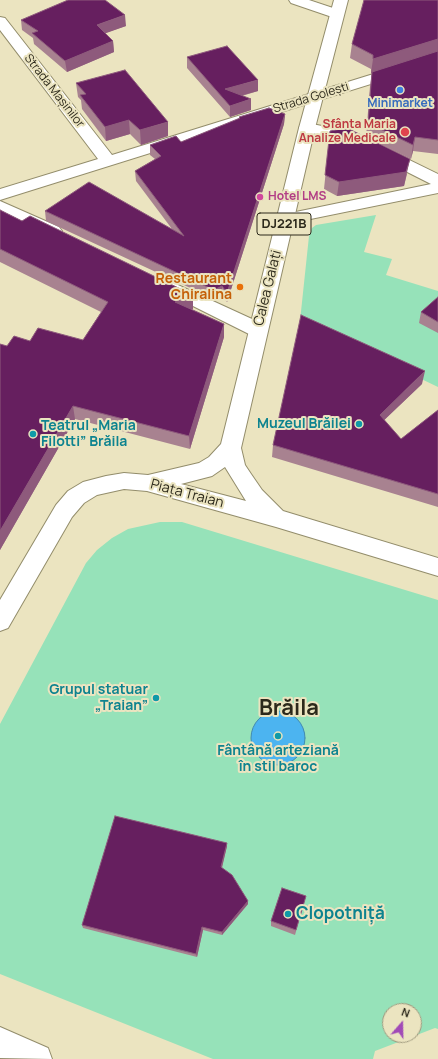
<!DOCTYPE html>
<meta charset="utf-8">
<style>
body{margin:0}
#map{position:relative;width:438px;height:1059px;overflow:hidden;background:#ebe4c0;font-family:Manrope,sans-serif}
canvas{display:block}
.north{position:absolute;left:382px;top:1003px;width:40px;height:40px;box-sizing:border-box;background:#ebe4c0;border:1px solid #9f997e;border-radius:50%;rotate:20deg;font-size:11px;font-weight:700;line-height:16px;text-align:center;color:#2c291b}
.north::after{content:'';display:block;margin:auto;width:14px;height:18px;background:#a14ab7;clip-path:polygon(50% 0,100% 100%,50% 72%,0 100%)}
</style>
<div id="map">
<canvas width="438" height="1059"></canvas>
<div class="north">N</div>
</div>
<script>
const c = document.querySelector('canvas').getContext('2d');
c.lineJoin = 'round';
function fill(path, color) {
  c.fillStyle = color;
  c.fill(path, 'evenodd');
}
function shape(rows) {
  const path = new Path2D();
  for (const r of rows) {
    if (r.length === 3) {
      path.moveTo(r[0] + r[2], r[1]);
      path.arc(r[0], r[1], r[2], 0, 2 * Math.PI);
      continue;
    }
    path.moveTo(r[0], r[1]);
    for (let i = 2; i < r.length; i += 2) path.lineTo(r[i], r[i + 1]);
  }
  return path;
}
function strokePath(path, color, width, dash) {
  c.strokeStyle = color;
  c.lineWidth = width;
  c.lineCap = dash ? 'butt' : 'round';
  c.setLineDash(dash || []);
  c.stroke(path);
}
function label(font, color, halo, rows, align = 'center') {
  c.font = font + ' Manrope,sans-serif';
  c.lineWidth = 4;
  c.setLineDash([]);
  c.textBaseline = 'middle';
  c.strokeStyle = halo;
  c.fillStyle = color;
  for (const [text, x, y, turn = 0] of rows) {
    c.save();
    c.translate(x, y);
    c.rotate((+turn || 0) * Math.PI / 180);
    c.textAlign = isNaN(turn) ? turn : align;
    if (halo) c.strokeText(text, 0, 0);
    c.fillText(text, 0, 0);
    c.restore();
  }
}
fill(shape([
 [376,215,364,252,392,259,386,275,438,291,438,387,300,321,309,236,312,228,316,225],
 [160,522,182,522,438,600,438,1029,435,1028,375,1051,373,1059,213,1059,0,974,0,724,86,563,97,550,112,538,128,529],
 [390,1011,414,1011,414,1035,390,1035]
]), '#96e2b9');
const water = shape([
 [278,738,27]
]);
fill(water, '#4cb4f0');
strokePath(water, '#428ab0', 1);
const street = shape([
 [289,0,309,0,342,11,344,14,342,17,337,18,332,17,291,3,289,0],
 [0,17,5,18,112,155,438,54,438,63,0,200,0,189,98,159,0,30,0,17],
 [307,123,352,132,438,174,438,193,286,224,280,223,277,219,280,215,286,214,431,184,342,139,301,131,299,128,301,125,307,123],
 [0,201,59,227,62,231,59,235,53,237,47,235,0,213,0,201],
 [167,280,265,325,267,330,265,335,258,337,251,335,161,290,158,286,161,282,167,280]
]);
const primary = shape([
 [334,0,348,0,315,128,241,448,245,465,251,474,262,490,283,511,438,558,438,576,276,527,147,491,124,489,97,495,84,503,72,517,8,628,0,631,0,600,56,505,68,491,83,482,106,476,124,473,148,475,199,463,209,457,221,444,299,128,334,0],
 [225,467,246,501,181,484,212,476,225,467],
 [0,1027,48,1048,52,1059,0,1058,0,1027]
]);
strokePath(street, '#938d6b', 2);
strokePath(primary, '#938d6b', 2);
fill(street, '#fff');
fill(primary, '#fff');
fill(shape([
 [438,0,438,154,413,151,411,159,366,137,370,86,372,73,371,73,371,69,350,58,352,44],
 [21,20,126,26,105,33,113,41,114,52,67,72,34,44,33,38,22,30],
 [187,57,258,91,242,96,251,110,230,117,187,68],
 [76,83,168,136,141,145,130,134,106,141,82,109,81,100,78,97],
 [285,114,284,124,227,302,222,296,214,299,46,221,45,211,172,229,136,181,135,171,155,159,150,155,150,145,181,142,239,119,239,117],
 [330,131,407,174,404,186,337,196,324,189],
 [0,210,22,221,193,295,193,309,191,309,224,324,224,337,190,449,75,419,0,550,0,344,7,346,30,341,83,340,101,312,0,262],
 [438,297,438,333,419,323,421,312],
 [422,384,384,420,401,439,438,410,438,507,272,457,273,445],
 [227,843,227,846,222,868,248,904,222,935,203,930,197,957,83,928,82,925],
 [306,896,295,935,271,926,271,921]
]), '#a88290');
fill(shape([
 [125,15,126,26,98,36,97,25],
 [438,39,438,53,371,73,373,59],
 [113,41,114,52,67,72,65,61],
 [258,80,258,91,225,100,225,89],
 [251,99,251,110,230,117,230,106],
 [285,114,284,124,227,302,227,293],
 [129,120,130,134,106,141,105,127],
 [168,122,168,136,141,145,140,130],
 [415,137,413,151,411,159,413,145],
 [410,159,404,186,337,196,339,182],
 [222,286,222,296,214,299,214,290],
 [193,295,193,309,176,316,175,302],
 [224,324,224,337,190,449,189,436],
 [425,371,422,384,377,427,380,415],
 [73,406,75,419,0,550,0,531],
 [227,843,227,846,221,871,221,867],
 [248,901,248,904,222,935,222,932],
 [202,927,203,930,197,957,196,954]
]), '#8e5a7c');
const building = shape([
 [68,0,105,0,125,15,97,25,113,41,65,61,32,33,38,31,21,20,68,0],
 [364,0,438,0,438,39,373,59,373,55,352,44,364,0],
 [227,46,258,80,225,89,251,99,230,106,187,57,227,46],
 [438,51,438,140,415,137,413,145,368,123,372,72,438,51],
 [125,70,168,122,140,130,129,120,105,127,80,95,86,94,76,83,125,70],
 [269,108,285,114,227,293,222,286,214,290,45,211,89,182,184,236,135,171,161,156,150,145,176,136,181,142,240,118,239,117,269,108],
 [347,128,410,159,406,172,339,182,325,175,330,131,347,128],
 [0,210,22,221,30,216,193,295,175,302,224,324,189,436,73,406,0,531,0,344,7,346,14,336,30,341,38,328,83,340,108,302,0,249,0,210],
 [438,297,438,322,421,312,438,297],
 [301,315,425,371,380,415,401,439,438,410,438,494,273,445,301,315],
 [115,816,227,843,221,867,232,875,248,901,222,932,202,927,196,954,82,925,115,816],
 [282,888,306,896,296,930,271,921,282,888]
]);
fill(building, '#661f5f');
strokePath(building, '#8e5a7c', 1);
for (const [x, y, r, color] of [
 [400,90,4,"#3f7fe0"],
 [405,132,5,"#e0444e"],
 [260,197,4,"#d1479c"],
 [240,287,4,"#e8710a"],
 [359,424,4,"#0f9aa8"],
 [33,434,4,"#0f9aa8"],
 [156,698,4,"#0f9aa8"],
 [278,736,4,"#0f9aa8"],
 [288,914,4,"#0f9aa8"]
]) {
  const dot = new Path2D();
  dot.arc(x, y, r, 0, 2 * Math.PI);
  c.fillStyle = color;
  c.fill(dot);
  strokePath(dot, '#ebe4c0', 1.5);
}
label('12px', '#2c291b', '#ebe4c0', [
 ["Strada Mașinilor",54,91,52],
 ["Strada Golești",311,98,-17]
]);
label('bold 12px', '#366cbe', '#ebe4c0', [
 ["Minimarket",400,104]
]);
label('bold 12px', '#be3a42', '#ebe4c0', [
 ["Sfânta Maria",396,125],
 ["Analize Medicale",396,139]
], 'right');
label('bold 12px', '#b23c85', '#ebe4c0', [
 ["Hotel LMS",268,197]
], 'left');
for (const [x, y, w] of [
 [284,224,54]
]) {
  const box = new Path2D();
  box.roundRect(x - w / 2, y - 11, w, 22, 3);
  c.fillStyle = '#ebe4c0';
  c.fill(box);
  strokePath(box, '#2c291b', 1);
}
label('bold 13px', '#2c291b', null, [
 ["DJ221B",284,224]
]);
label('bold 14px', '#c56008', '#ebe4c0', [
 ["Restaurant",232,279],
 ["Chiralina",232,295]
], 'right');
label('14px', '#2c291b', '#ebe4c0', [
 ["Calea Galați",268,288,-76],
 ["Piața Traian",187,494,15]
]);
label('bold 14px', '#0d838f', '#ebe4c0', [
 ["Muzeul Brăilei",351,424],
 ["Teatrul „Maria",41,426,"left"],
 ["Filotti” Brăila",41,442,"left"],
 ["Grupul statuar",148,690],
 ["„Traian”",148,706],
 ["Fântână arteziană",278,751,"center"],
 ["în stil baroc",278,767,"center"]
], 'right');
label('bold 17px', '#0d838f', '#ebe4c0', [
 ["Clopotniță",296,914]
], 'left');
label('bold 22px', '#2c291b', '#ebe4c0', [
 ["Brăila",289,709]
]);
</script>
